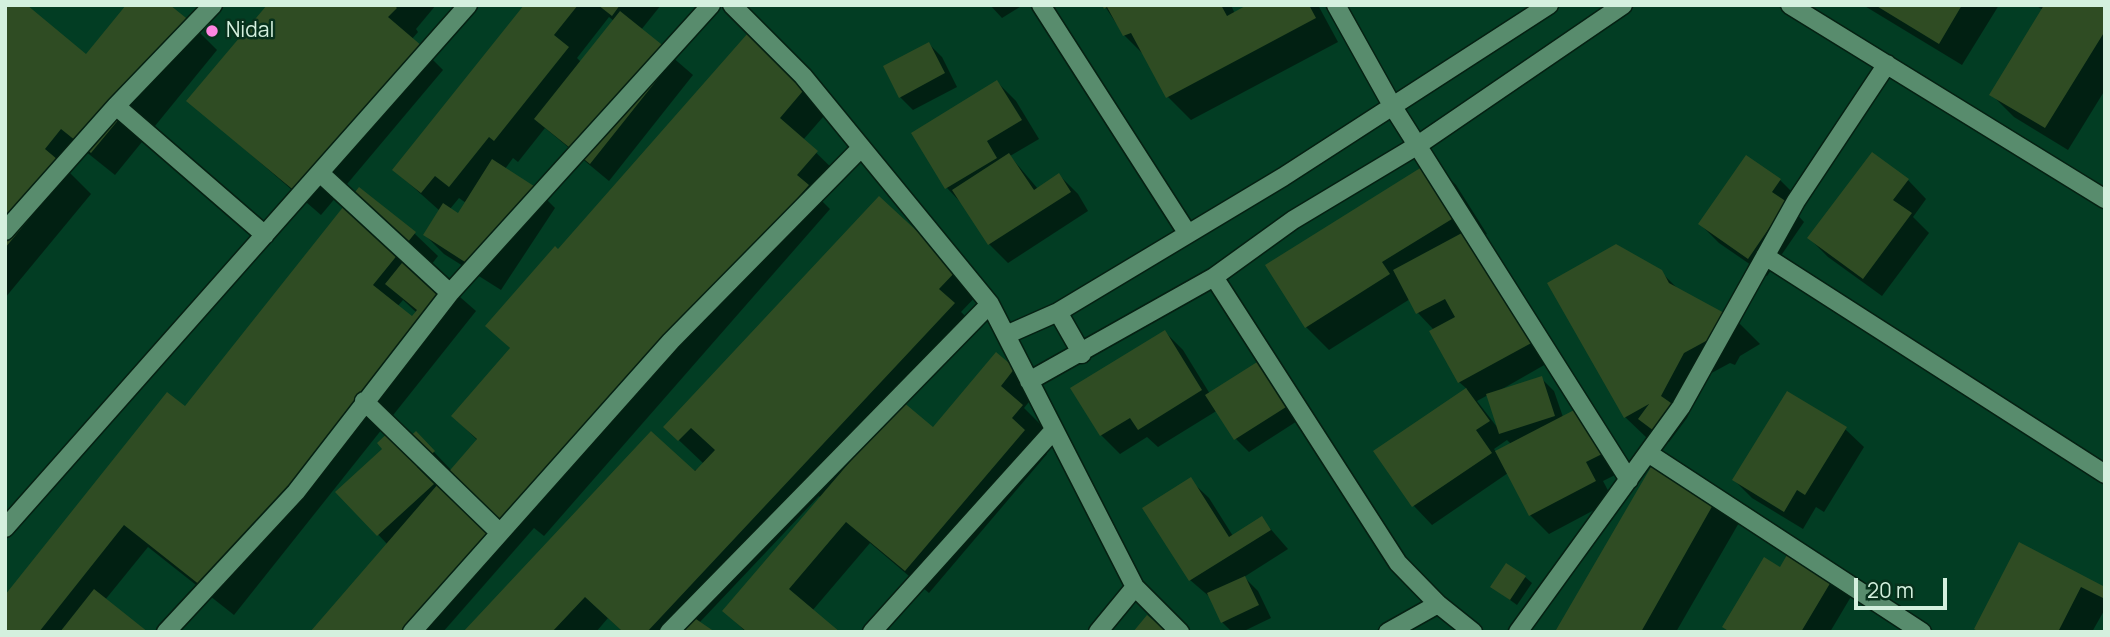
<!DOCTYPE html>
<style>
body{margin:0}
#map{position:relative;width:2110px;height:637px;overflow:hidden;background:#023d23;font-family:Manrope,sans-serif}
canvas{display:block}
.frame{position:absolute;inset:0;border:7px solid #d4f0de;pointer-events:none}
.scale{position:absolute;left:1854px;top:578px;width:93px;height:32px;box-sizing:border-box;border:4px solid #d4f0de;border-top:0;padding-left:9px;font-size:21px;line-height:24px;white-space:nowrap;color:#d4f0de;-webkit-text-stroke:5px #07311c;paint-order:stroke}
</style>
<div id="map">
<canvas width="2110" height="637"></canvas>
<div class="frame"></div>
<div class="scale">20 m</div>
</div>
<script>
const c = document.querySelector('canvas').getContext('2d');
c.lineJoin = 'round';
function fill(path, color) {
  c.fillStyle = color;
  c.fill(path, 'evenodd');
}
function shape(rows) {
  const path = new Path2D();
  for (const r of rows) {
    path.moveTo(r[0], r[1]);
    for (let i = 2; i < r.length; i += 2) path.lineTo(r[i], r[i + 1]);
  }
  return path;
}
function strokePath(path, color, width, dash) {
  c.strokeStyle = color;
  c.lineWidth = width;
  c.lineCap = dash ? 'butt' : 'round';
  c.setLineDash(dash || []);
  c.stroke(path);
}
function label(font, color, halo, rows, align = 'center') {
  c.font = font + ' Manrope,sans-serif';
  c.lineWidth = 5;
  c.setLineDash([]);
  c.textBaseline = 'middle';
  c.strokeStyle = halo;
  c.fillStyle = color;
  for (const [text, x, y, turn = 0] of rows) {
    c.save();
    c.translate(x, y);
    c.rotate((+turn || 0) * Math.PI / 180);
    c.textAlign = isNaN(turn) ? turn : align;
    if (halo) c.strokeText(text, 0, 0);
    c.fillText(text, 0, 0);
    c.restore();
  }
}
fill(shape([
 [269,5,436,5,416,29,418,32,412,39,443,70,321,215,189,101],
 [526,5,661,5,641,30,693,75,609,181,545,128,518,162,513,158,505,169,536,189,555,208,501,290,444,254,425,235,440,211,394,170],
 [609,17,614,21,581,62,577,58],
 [459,198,466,203,459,215,450,209],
 [990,5,1023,5,1002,18],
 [1104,5,1231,5,1235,14,1251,5,1318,5,1338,42,1191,120,1168,97,1146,57,1124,35],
 [1863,5,1999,5,1962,65],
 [2035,5,2105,5,2105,90,2068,150,2014,117,1991,94,2043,10],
 [5,8,86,56,194,27,217,50,115,175,85,151,68,171,91,194,5,298],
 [748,35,830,109,803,140,839,175,819,198,830,209,544,536,534,528,443,632,312,632,388,545,338,492,434,452,452,471,478,441,453,416,511,349,488,326,559,252],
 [929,44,942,57,957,87,913,110,900,97],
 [997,82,1016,101,1039,139,1010,156,1038,189,1059,175,1078,194,1088,211,1008,263,989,244,965,207,947,188,913,133],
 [1746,157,1780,180,1799,199,1792,209,1804,222,1767,276,1719,243,1700,224],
 [1433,162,1456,185,1487,234,1481,237,1553,360,1497,392,1541,378,1554,391,1563,417,1578,410,1619,473,1603,481,1613,500,1549,534,1530,515,1508,473,1432,525,1414,506,1376,451,1467,389,1459,382,1434,330,1418,313,1410,299,1329,350,1306,327],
 [1488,395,1497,427,1477,401],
 [1507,440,1511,444,1496,452,1494,449],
 [1908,180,1926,199,1913,217,1929,233,1882,296,1828,257,1809,238],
 [360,190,415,234,438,256,428,269,476,311,234,615,148,547,105,600,145,632,5,632],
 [403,300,417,313,412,318,397,307],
 [879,199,979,293,961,312,977,327,904,405,933,429,996,355,1037,392,1024,408,1045,429,1034,441,1047,454,929,593,870,543,812,611,837,632,746,632,724,611,821,498,819,496,699,623,712,632,623,632,608,618,596,632,465,632,704,464,665,427],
 [1660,271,1680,291,1738,322,1760,344,1740,356,1735,365,1730,363,1706,376,1687,418,1669,442,1659,434,1648,439,1625,417],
 [1165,332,1183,350,1210,394,1264,360,1305,416,1249,452,1236,439,1218,410,1158,447,1147,437,1120,454,1101,435],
 [1951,365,1984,384,1978,397],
 [1845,429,1864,447,1824,512,1816,507,1803,529,1752,498,1734,480],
 [1655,463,1740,521,1676,632,1561,632],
 [1190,480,1209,498,1233,536,1261,518,1288,549,1244,577,1258,591,1271,618,1242,632,1232,632,1222,622,1211,598,1190,580,1144,509],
 [2020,545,2105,589,2105,609,2092,632,1979,632],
 [1791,551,1852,595,1830,632,1729,632,1725,627,1780,569],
 [1525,577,1532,583,1517,605,1492,587]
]), '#0007');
fill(shape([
 [5,5,27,5,86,54,126,5,170,5,196,26,91,153,61,129,45,149,70,170,5,248],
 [267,5,394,5,397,8,388,17,422,46,297,193,186,101],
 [524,5,578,5,554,35,569,47,494,141,489,137,449,187,435,176,421,193,392,170],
 [598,5,620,5,612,16],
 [1102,5,1221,5,1227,16,1247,5,1309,5,1316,18,1166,98,1131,33,1123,36,1107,7,1104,9],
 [1875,5,1962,5,1939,44],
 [2044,5,2105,5,2105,31,2045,128,1989,95],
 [620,11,676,56,590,164,534,119],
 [748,33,808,85,780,118,818,151,797,175,809,185,520,515,510,507,401,632,310,632,477,439,451,416,510,348,485,326,555,246,558,249],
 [929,42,945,73,899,98,883,66],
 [997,80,1022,120,987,141,997,158,945,189,911,133],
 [1872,152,1909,179,1893,200,1912,213,1863,279,1807,238],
 [1009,153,1034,190,1059,173,1071,192,988,245,952,190],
 [1746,155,1781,179,1772,192,1787,202,1748,259,1698,224],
 [492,159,537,188,482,273,423,235,443,203,458,213],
 [1433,160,1465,211,1382,262,1390,274,1305,328,1265,265],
 [359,187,416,232,373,285,412,316,417,310,385,284,410,253,454,287,210,593,124,525,39,632,5,632,5,595,167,392,185,406],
 [879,196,958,269,939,289,955,303,647,632,623,632,585,597,552,632,463,632,651,431,695,471,715,450,691,428,678,441,663,427],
 [1473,227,1535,341,1458,383,1429,331,1455,317,1445,299,1416,314,1393,270],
 [1616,244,1662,270,1669,283,1739,321,1712,343,1706,341,1684,353,1661,396,1681,410,1662,437,1638,419,1649,404,1624,418,1547,283],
 [1165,330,1202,390,1138,430,1130,418,1100,436,1070,388],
 [996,352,1015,368,1001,386,1023,405,1012,418,1025,430,905,571,846,522,789,589,840,632,747,632,722,611,902,401,933,427],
 [1265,357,1294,402,1234,440,1205,395],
 [1542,376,1555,416,1499,434,1486,394],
 [1466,388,1490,421,1476,430,1492,453,1412,507,1373,451],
 [1787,391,1847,427,1805,495,1797,490,1784,512,1732,480],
 [1578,408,1602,454,1586,462,1596,481,1529,516,1495,451],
 [393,428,405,441,416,431,435,451,417,467,434,484,377,536,335,492,382,449,377,443],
 [1655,460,1718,496,1641,632,1560,632,1556,630],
 [1191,477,1229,537,1262,516,1271,530,1189,581,1142,508],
 [2019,542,2105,587,2105,599,2081,587,2058,632,1979,632,1974,629],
 [1791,548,1835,575,1801,632,1730,632,1722,627,1764,557,1780,567],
 [1506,563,1526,576,1510,600,1490,587],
 [1245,576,1259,605,1221,623,1207,593],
 [94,589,148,632,60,632],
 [1147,615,1168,632,1133,632],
 [693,617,715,632,682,632]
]), '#2f4c23');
const minor = shape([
 [732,5,803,76,990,304,1135,587,1180,632],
 [1041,5,1188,234],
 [1336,5,1393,107,1629,480],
 [1790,5,2105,199],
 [116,106,265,235],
 [320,173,450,293],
 [5,231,116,106,213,5],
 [1765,256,2105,474],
 [1214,277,1398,563,1438,604,1473,632],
 [1058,312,1082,354],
 [1006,335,1058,312,1283,177,1549,5],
 [1029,381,1214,277,1293,220,1418,145,1623,5],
 [364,401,500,533],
 [1648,453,1922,632],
 [5,528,468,5],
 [166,632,296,492,450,293,711,5],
 [412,632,671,341,861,148],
 [669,632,990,304],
 [872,632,1053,431],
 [1098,632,1135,587],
 [1388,632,1438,604],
 [1518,632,1681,407,1796,201,1887,64]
]);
strokePath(minor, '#052012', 21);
strokePath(minor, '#588c6d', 18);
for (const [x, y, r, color] of [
 [212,31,7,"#fe86e1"]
]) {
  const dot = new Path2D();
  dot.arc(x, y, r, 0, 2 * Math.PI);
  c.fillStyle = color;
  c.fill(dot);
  strokePath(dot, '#07311c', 2.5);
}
label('21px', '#d4f0de', '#07311c', [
 ["Nidal",226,31]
], 'left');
</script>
